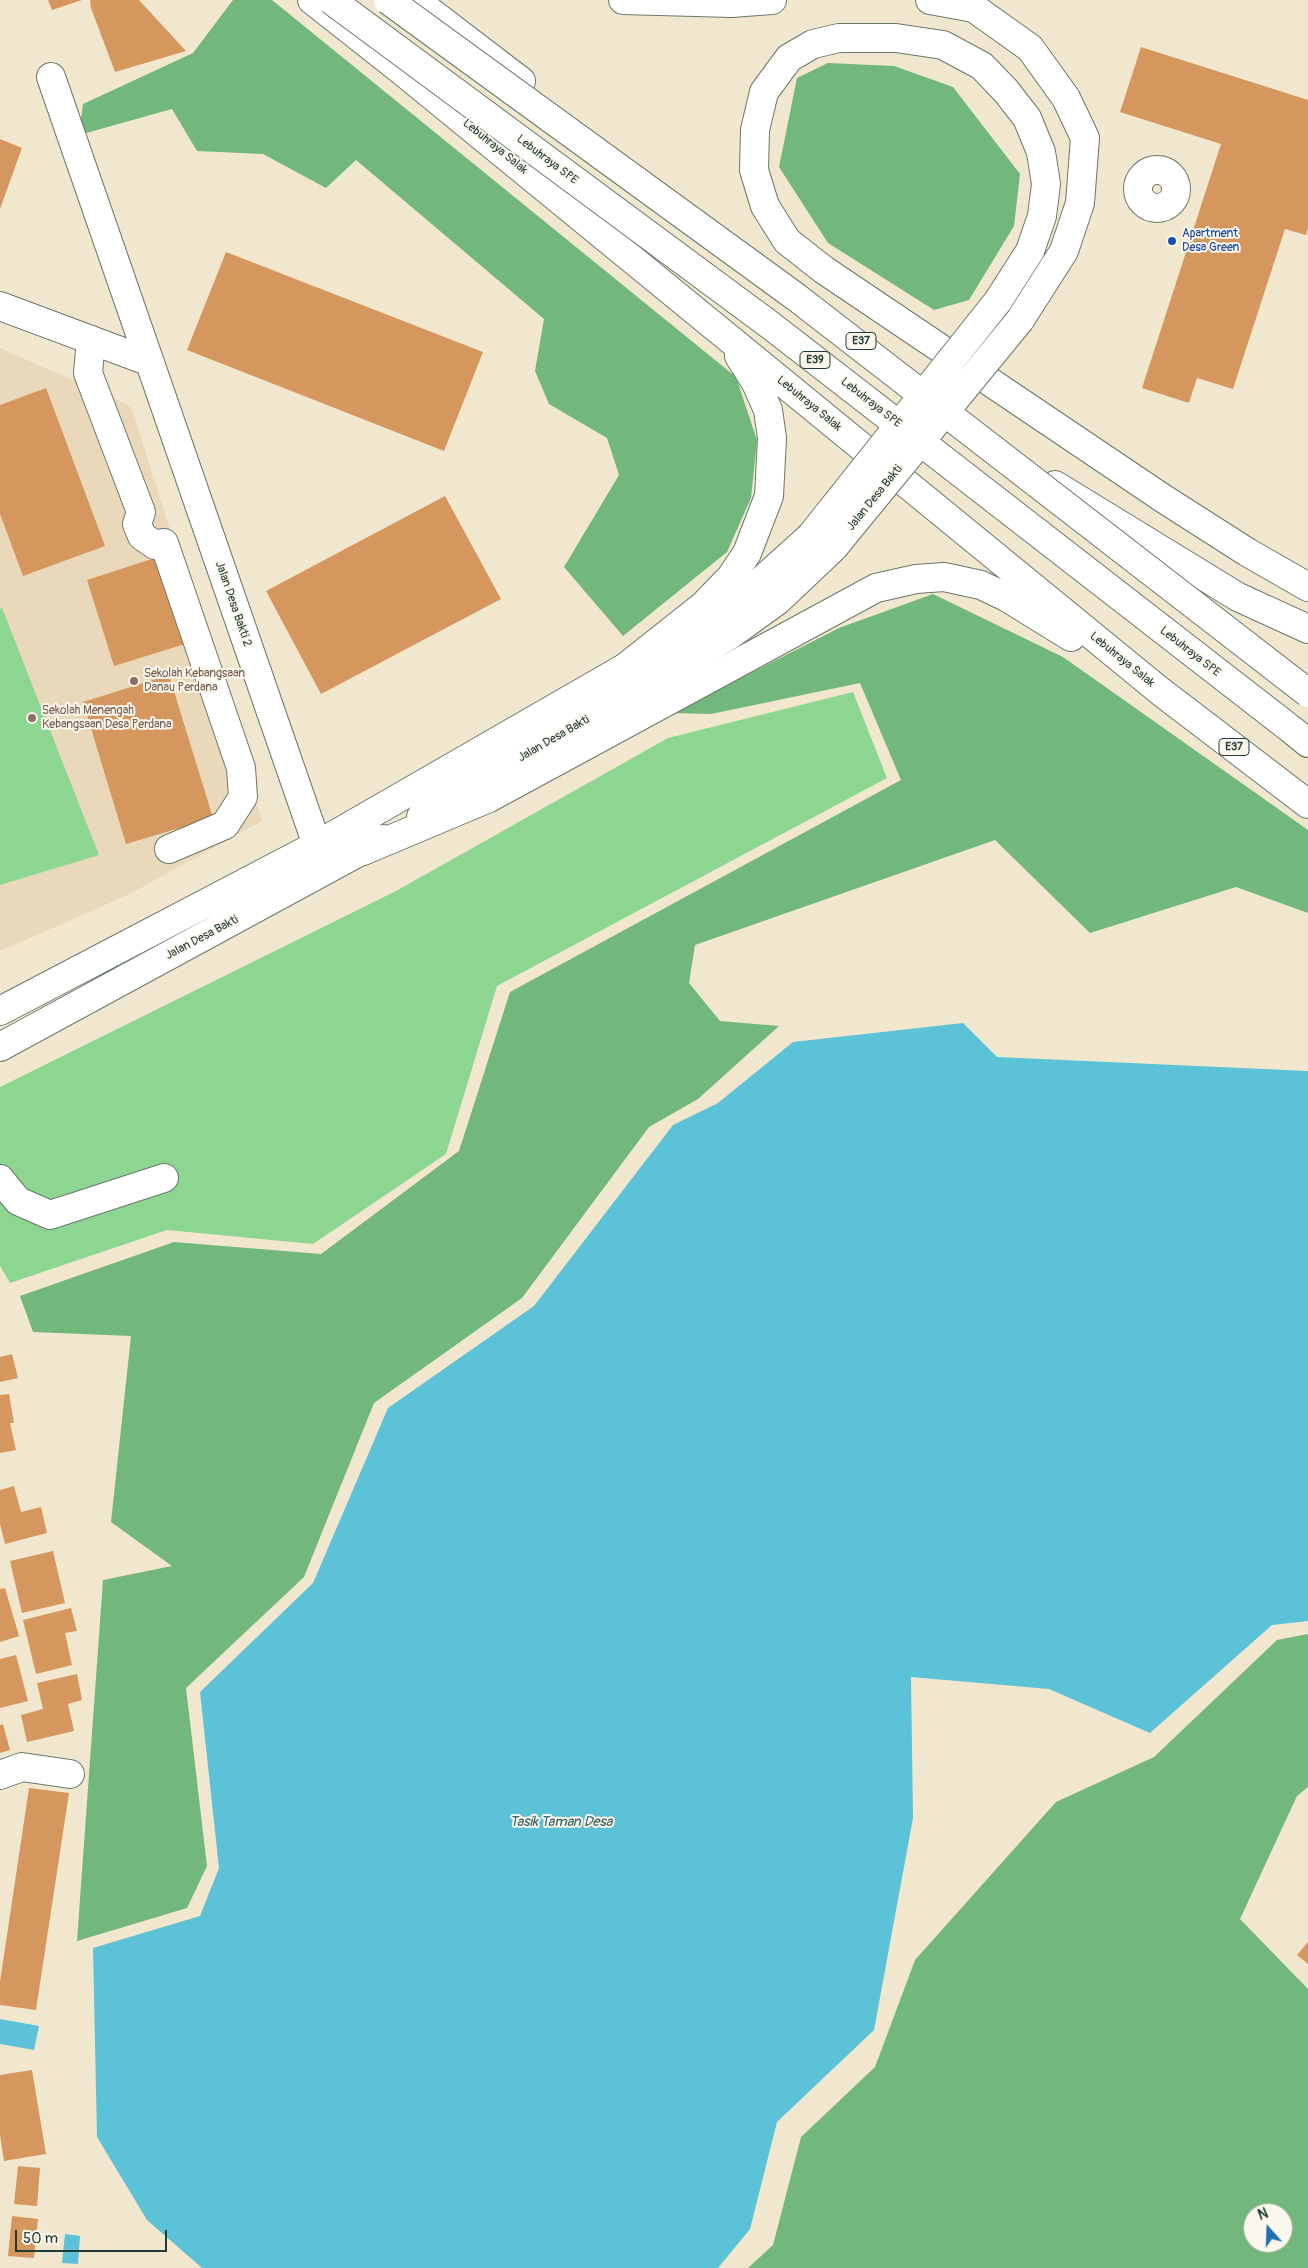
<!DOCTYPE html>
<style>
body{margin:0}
#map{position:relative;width:1308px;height:2268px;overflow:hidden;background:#f1e7ce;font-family:Pangolin,sans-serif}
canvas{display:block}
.north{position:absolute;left:1243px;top:2203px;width:50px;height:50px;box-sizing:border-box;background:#fbf7ec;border:1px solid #a3ada2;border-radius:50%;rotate:340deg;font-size:14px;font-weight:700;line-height:20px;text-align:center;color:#1f3d34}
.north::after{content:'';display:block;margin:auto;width:18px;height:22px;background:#1f6fb2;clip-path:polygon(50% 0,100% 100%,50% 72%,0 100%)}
.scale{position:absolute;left:15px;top:2230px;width:152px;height:22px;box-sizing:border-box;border:2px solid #1f3d34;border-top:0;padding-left:6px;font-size:15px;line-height:18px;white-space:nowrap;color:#1f3d34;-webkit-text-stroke:4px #fbf7ec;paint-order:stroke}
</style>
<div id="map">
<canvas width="1308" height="2268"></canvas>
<div class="north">N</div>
<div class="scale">50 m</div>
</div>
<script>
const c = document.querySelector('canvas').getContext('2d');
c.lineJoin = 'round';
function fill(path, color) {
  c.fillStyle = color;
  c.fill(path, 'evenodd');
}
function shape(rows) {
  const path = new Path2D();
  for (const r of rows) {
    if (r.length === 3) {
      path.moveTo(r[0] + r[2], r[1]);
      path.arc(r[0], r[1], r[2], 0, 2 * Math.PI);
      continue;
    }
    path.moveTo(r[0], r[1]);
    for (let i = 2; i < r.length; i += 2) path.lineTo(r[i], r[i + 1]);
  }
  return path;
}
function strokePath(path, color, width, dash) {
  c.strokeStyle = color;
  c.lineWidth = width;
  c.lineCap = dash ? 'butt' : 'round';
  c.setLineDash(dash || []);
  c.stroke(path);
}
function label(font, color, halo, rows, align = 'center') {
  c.font = font + ' Pangolin,sans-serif';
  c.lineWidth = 4;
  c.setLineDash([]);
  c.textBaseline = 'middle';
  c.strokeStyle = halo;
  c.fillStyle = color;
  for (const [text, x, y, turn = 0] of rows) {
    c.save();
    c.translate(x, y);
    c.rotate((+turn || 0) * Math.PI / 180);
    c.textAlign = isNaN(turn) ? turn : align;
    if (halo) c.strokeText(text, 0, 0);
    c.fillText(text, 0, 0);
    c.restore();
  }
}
fill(shape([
 [0,348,131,406,262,821,128,895,0,951]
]), '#ead8ba');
fill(shape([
 [2,608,99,855,0,885,0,609],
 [853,692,887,778,497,986,446,1154,313,1244,167,1230,10,1283,0,1266,0,1087,396,891,668,738]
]), '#8dd692');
fill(shape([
 [233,0,272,0,736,377,757,440,751,498,727,552,623,636,564,567,619,475,607,438,549,404,535,371,544,319,356,160,326,188,263,154,197,151,172,109,79,135,83,104,193,53],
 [828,63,894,66,953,87,1020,174,1014,226,969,300,934,310,828,243,779,167,797,78],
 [933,594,1063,657,1308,830,1308,913,1236,887,1090,933,995,840,695,945,689,983,720,1021,779,1026,698,1099,649,1127,522,1298,374,1403,304,1577,186,1688,207,1866,187,1908,77,1941,103,1580,172,1566,111,1522,131,1336,33,1332,20,1296,174,1242,321,1254,459,1151,510,992,901,780,860,683,711,714,672,713,839,628],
 [1308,1634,1308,1787,1297,1796,1240,1919,1308,1989,1308,2268,748,2268,773,2245,801,2137,875,2067,915,1960,1056,1802,1154,1757,1277,1640],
 [1253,2213,1283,2213,1283,2243,1253,2243]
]), '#72b77c');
fill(shape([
 [963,1023,997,1057,1308,1071,1308,1621,1272,1625,1150,1733,1049,1689,911,1677,913,1818,874,2030,777,2122,750,2229,718,2268,202,2268,147,2220,97,2137,93,1948,200,1916,219,1868,200,1692,313,1583,388,1408,534,1306,673,1125,718,1103,793,1042],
 [0,2019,39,2026,34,2050,0,2044],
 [65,2234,80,2236,78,2264,62,2263]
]), '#5bc2d8');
fill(shape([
 [48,0,82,0,52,10],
 [90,0,139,0,186,51,115,72,91,8],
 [1141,47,1308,100,1308,228,1306,235,1285,229,1233,389,1197,378,1189,403,1142,388,1221,144,1120,112],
 [0,139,22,148,0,209],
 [226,252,483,352,444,451,187,350],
 [46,388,105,546,23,576,0,514,0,405],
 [445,496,501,599,321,694,266,591],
 [158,557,185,644,114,666,87,580],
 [169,675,213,818,126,844,83,702],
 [12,1354,18,1378,0,1382,0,1357],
 [9,1394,14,1423,10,1423,16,1450,0,1453,0,1395],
 [14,1486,21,1512,41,1507,47,1533,5,1544,0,1524,0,1490],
 [53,1551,65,1603,22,1613,10,1561],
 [5,1588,19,1636,0,1642,0,1589],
 [71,1608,77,1631,65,1633,72,1665,36,1674,23,1620],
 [16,1655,28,1701,0,1708,0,1659],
 [77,1674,82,1700,68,1704,74,1731,27,1742,21,1715,43,1709,37,1683],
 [3,1724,10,1750,0,1753,0,1725],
 [29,1788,69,1793,36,2010,0,2005,0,1982],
 [1308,1942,1308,1964,1297,1955],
 [32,2070,46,2154,4,2161,0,2135,0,2075],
 [18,2166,40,2168,37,2206,14,2204],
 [12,2216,38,2219,34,2258,8,2256]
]), '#d5975d');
const minor = shape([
 [51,77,317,845],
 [1157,189,19],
 [0,306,150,362],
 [91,340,88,373,141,512,137,524,142,536,155,545,164,543,241,768,243,797,225,825,169,849],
 [421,817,730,635,777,601,834,547],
 [0,1011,317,845,706,621,734,604,760,582,810,537],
 [0,1047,383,839],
 [0,1179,18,1201,50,1215,164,1178],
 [0,1775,22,1767,70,1774]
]);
const highway = shape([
 [312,0,402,71,1160,691,1308,804],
 [415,0,521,81],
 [623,0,731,3,772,0],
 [930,0,974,8,1030,48,1066,98,1085,138,1080,203,1064,251,1020,320],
 [998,301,1030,251,1042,216,1046,184,1041,152,1027,118,1006,91,982,66,943,45,896,38,839,38,813,44,789,58,764,92,755,130,754,170,765,206,787,241,824,270,1164,499,1247,552,1308,587],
 [1055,485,1238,597,1308,629],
 [622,670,704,605,731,577,747,553,769,496,772,438,768,410,756,383,739,356],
 [1292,730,1308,743],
 [363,851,489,798,876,588,916,579,944,577,981,585,1008,598,1071,637]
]);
strokePath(minor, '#68786a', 30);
strokePath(highway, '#68786a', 30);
strokePath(minor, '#fff', 28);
strokePath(highway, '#fff', 28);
const minorBridge = shape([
 [810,537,998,301],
 [834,547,1020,320]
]);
const highwayBridge = shape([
 [331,0,770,325,1292,730],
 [388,0,796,297,1308,693]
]);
strokePath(minorBridge, '#68786a', 30, []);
strokePath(highwayBridge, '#68786a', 30, []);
strokePath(minorBridge, '#fff', 28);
strokePath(highwayBridge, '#fff', 28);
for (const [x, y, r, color] of [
 [1172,241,5,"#1a4fb4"],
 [134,681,5,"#8d6e63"],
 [32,718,5,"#8d6e63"]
]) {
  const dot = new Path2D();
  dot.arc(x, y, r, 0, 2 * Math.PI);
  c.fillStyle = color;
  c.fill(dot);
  strokePath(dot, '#fbf7ec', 2);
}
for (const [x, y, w] of [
 [861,341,30],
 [815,360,30],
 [1234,747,30]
]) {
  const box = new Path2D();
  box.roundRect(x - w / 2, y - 8.5, w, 17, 4);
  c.fillStyle = '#fbf7ec';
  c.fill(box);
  strokePath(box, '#1f3d34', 1);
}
label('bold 11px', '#1f3d34', null, [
 ["E37",861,341],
 ["E39",815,360],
 ["E37",1234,747]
]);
label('12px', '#1f3d34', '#fbf7ec', [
 ["Lebuhraya Salak",495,147,39],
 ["Lebuhraya SPE",547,160,37],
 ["Lebuhraya SPE",871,403,38],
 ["Lebuhraya Salak",809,404,39],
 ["Jalan Desa Bakti",875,498,-51],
 ["Jalan Desa Bakti 2",233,604,71],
 ["Lebuhraya SPE",1190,652,38],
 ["Lebuhraya Salak",1122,660,39],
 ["Jalan Desa Bakti",554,739,-30],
 ["Jalan Desa Bakti",202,938,-28]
]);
label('12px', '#164399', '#fbf7ec', [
 ["Apartment",1182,234],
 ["Desa Green",1182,248]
], 'left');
label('12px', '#785e54', '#fbf7ec', [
 ["Sekolah Kebangsaan",144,674],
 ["Danau Perdana",144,688],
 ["Sekolah Menengah",42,711],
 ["Kebangsaan Desa Perdana",42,725]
], 'left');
label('italic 14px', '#2e5e5d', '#fbf7ec', [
 ["Tasik Taman Desa",561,1822]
]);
</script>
